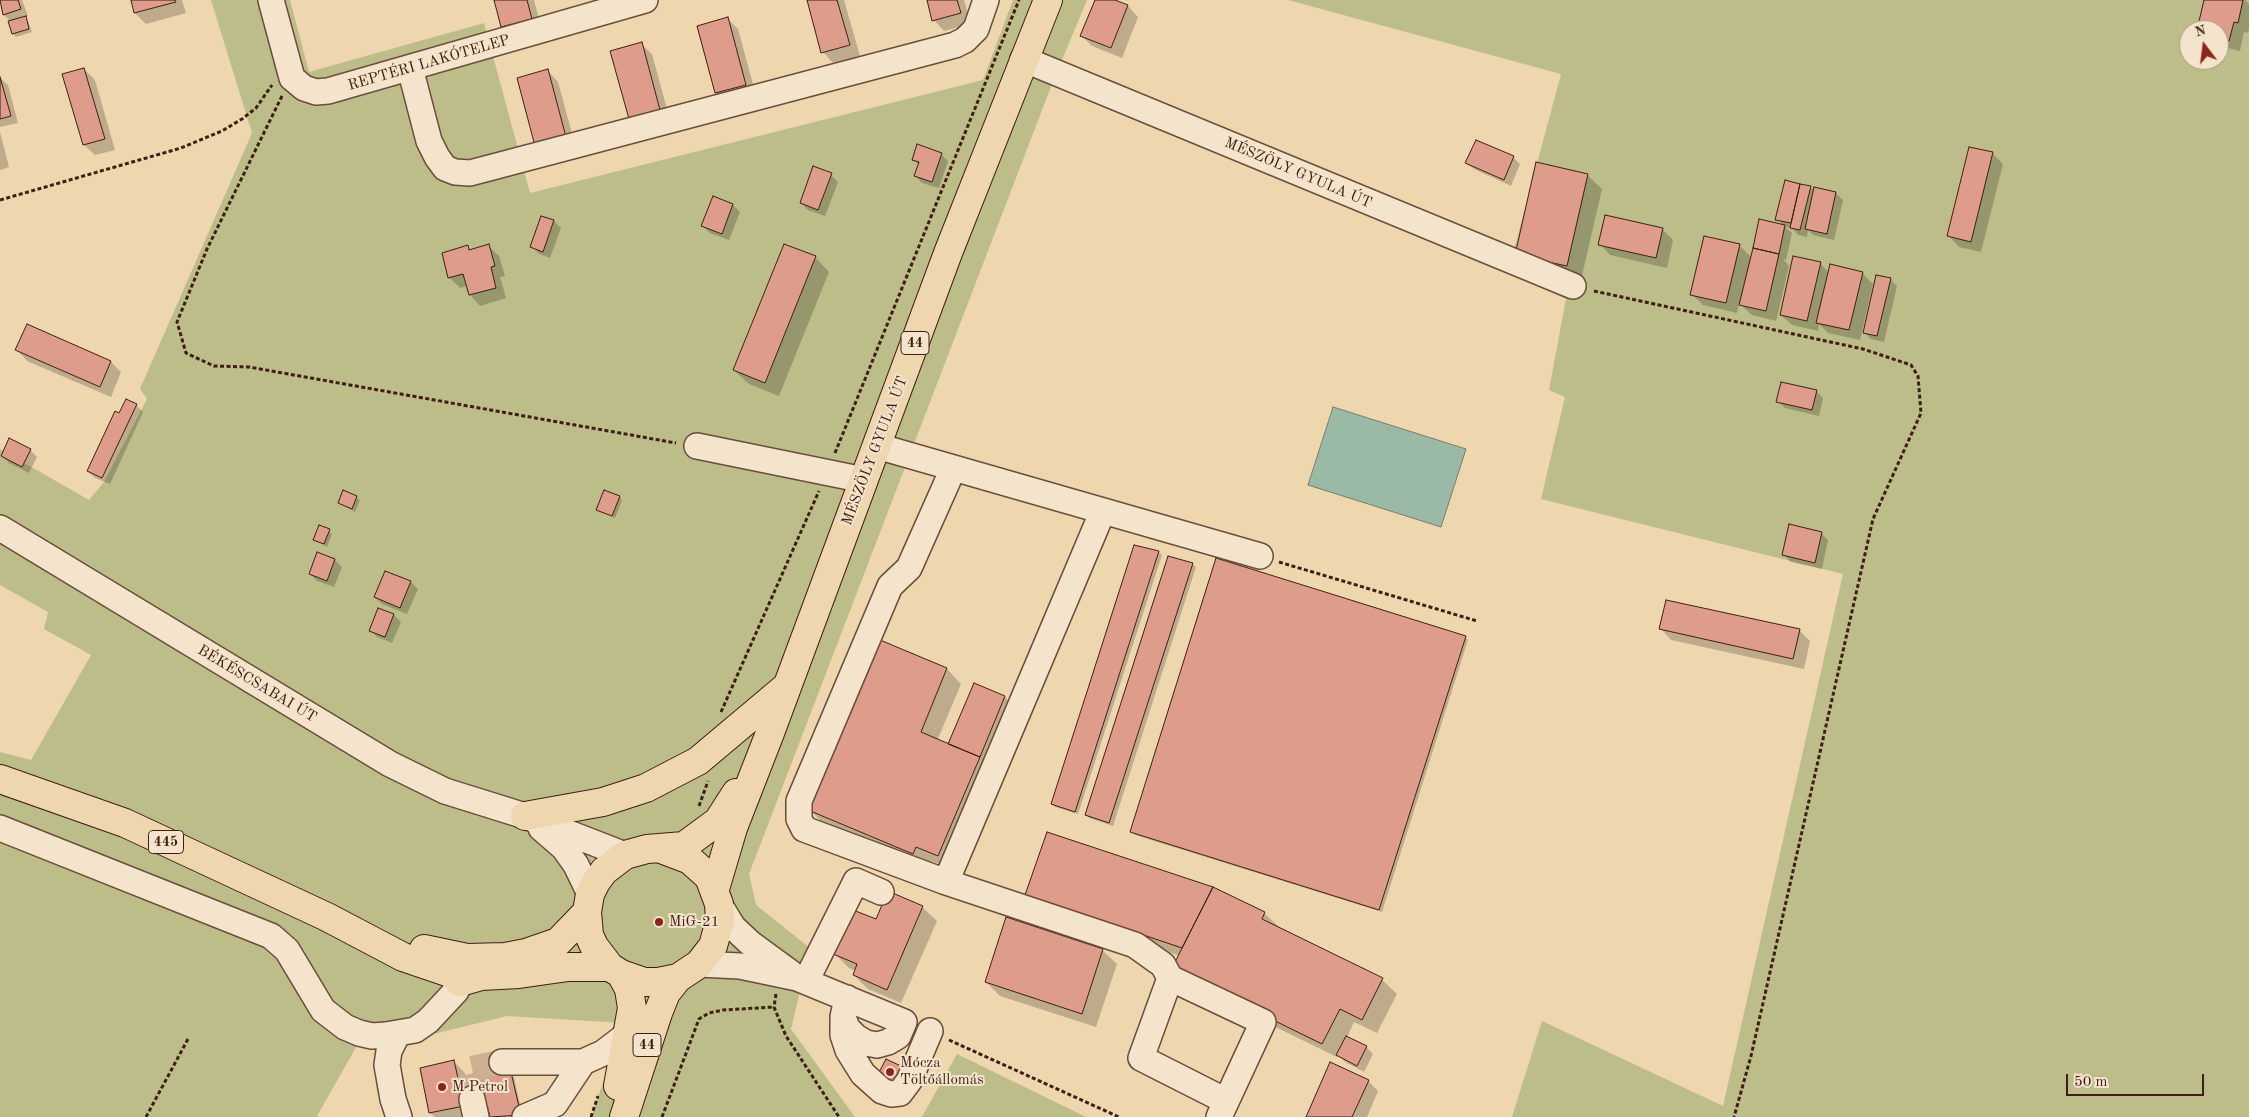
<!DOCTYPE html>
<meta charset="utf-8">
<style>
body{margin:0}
#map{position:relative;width:2249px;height:1117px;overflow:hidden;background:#eed6af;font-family:"Old Standard TT",serif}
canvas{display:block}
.north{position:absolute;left:2179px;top:20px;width:50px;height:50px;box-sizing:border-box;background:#f4e4cb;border:1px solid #ac9582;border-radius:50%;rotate:345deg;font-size:14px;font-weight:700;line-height:20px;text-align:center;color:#3f1f14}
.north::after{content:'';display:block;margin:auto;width:18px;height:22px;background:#8f2418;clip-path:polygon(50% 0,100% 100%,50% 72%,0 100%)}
.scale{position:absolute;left:2066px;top:1074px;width:138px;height:22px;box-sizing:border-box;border:2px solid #3f1f14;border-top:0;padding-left:6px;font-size:15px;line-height:18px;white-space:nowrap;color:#3f1f14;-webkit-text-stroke:4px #f4e4cb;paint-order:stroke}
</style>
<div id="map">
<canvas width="2249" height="1117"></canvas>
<div class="north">N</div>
<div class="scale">50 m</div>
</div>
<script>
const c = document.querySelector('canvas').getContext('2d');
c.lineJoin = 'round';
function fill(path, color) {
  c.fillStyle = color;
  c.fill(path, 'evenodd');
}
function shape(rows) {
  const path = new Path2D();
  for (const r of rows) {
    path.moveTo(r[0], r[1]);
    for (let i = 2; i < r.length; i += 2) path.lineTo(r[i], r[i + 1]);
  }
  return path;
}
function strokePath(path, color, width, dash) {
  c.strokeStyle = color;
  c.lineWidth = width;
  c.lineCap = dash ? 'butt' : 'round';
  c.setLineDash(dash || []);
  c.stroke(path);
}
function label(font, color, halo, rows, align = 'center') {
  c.font = font + ' "Old Standard TT",serif';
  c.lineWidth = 4;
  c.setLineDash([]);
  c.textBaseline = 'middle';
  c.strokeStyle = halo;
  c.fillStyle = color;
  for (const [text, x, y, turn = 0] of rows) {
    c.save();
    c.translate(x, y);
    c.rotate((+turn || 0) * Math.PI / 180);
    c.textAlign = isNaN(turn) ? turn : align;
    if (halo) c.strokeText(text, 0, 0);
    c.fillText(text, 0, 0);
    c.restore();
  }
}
fill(shape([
 [211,0,290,0,309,72,484,23,530,193,983,80,1013,0,1087,0,1052,84,749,874,756,905,810,948,791,1029,855,1117,591,1117,624,1023,507,1016,413,1039,359,1042,317,1116,319,1117,0,1117,0,752,31,760,91,655,44,629,48,612,0,585,0,449,89,500,104,482,147,399,140,389,252,133],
 [1288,0,2249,0,2249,1117,1512,1117,1542,1021,1723,1106,1843,574,1541,499,1565,397,1549,390,1566,299,1508,272,1561,74],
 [2189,30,2219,30,2219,60,2189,60],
 [957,1054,1086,1117,922,1117]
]), '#bcbd88');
const water = shape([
 [1333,407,1466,449,1441,527,1308,485,1333,407]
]);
fill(water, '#9bbaa6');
strokePath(water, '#767c6c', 1);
fill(shape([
 [0,0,22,0,28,16,25,17,28,21,32,32,16,37,13,34,11,22,4,15],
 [132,0,182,0,186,13,146,24,135,13],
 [495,0,534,0,542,30,513,38,502,27],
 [808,0,844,0,860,56,833,63,823,52],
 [928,0,964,0,971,24,944,31,934,20],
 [1096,0,1112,0,1128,6,1138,17,1122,58,1092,46,1082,36],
 [2205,0,2245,0,2249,4,2249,29,2248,33,2244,32,2240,51,2219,46,2219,30,2198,30],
 [728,19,738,29,756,95,727,103,716,93],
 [641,44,652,54,670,120,641,129],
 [84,69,95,80,115,150,95,155,84,145],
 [548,71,558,82,576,148,547,156],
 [0,78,8,85,18,123,0,127],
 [0,132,9,167,0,170],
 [1992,153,2003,164,1981,252,1959,247,1949,236],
 [941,154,948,161,939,188,922,183,915,176,919,165,913,160],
 [1513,157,1520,164,1511,186,1474,169,1467,163],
 [814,168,831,175,838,182,825,216,808,210,801,203],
 [1587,175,1602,189,1581,280,1531,268],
 [1786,182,1810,187,1815,192,1836,193,1843,200,1834,240,1813,235,1808,230,1807,237,1798,235,1792,228,1785,227,1792,233,1786,260,1783,259,1789,266,1776,321,1752,315,1739,303,1737,313,1703,305,1692,294,1739,245,1752,258,1784,226,1777,219],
 [714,198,733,205,740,212,729,240,710,233,703,226],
 [542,217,554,221,561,228,550,258,539,254,532,247],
 [1662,229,1673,240,1667,268,1610,255,1600,244],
 [488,246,499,256,505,276,500,277,506,298,480,306,470,295,467,286,460,288,449,277,468,247,471,250],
 [815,257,829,272,779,396,749,384,734,370],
 [1820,263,1829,273,1862,273,1873,284,1860,340,1828,333,1819,324,1818,331,1792,325,1781,315],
 [1890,279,1897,286,1884,342,1871,339,1864,332],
 [17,350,111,362,121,372,111,397,27,361],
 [1816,391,1823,398,1819,416,1785,408,1778,401],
 [136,405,143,412,110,484,95,478,88,471],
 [30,450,37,457,29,473,9,463,2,456],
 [344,492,360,500,355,512,339,503],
 [619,497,622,500,615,518,597,509],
 [329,531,332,534,327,547,314,539],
 [1821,533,1828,540,1822,569,1791,562,1784,555],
 [1158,552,1162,555,1078,814,1055,807,1052,803],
 [335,560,342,567,334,587,317,581,310,574],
 [1192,564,1196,567,1113,826,1089,818,1086,815],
 [386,572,411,582,418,589,407,614,382,604,375,597],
 [379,610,394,615,401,622,392,643,377,637,370,630],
 [1661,629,1799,630,1810,641,1804,669,1671,640],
 [1465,637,1468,640,1382,912,1135,835,1132,832],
 [881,642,947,669,961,684,937,741,954,747,975,685,1005,697,1015,708,953,869,931,861,928,868,824,824,810,810],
 [1212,888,1264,913,1279,927,1382,980,1397,994,1377,1033,1354,1022,1347,1038,1366,1047,1373,1054,1364,1072,1345,1062,1338,1055,1337,1057,1187,984,1180,956,1041,909,1027,895],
 [922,907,937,921,901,1003,868,989,854,975,856,971,849,968,835,954,877,921],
 [1102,950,1117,964,1096,1027,1000,996,986,982],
 [509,1055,523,1117,491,1117,489,1109,473,1113,471,1117,435,1117,430,1113,454,1062,465,1073,466,1077,485,1073],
 [1368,1081,1378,1091,1367,1117,1307,1117]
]), '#0003');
const building = shape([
 [0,0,18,0,21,9,3,15,0,0],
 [131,0,175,0,176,2,134,13,131,0],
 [494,0,527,0,532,19,501,27,494,0],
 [807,0,837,0,850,45,821,53,807,0],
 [927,0,957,0,961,13,932,21,927,0],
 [1095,0,1115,0,1128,5,1111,48,1080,36,1095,0],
 [2204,0,2243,0,2238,23,2234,22,2229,41,2219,38,2219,30,2197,30,2204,0],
 [26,16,29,29,12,34,8,21,26,16],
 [728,17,746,85,715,93,697,26,728,17],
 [642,42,660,110,629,119,610,51,642,42],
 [84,68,105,139,83,145,62,74,84,68],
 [548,69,566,137,535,146,517,78,548,69],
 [0,77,11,116,0,119,0,77],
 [1476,140,1514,156,1504,180,1465,163,1476,140],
 [917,144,942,153,932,182,914,176,919,162,912,160,917,144],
 [1969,147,1993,152,1971,242,1947,236,1969,147],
 [1536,162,1588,174,1567,266,1515,255,1536,162],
 [813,166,832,173,818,210,800,203,813,166],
 [1785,180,1800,184,1791,223,1775,220,1785,180],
 [1800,184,1811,186,1800,230,1790,228,1800,184],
 [1814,187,1836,192,1827,234,1805,229,1814,187],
 [713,196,733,204,722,234,701,226,713,196],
 [1605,215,1663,228,1656,258,1598,245,1605,215],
 [541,216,554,220,543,252,530,247,541,216],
 [1759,219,1785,225,1779,254,1753,248,1759,219],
 [1704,236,1740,244,1726,303,1690,295,1704,236],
 [489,244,495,266,491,267,496,288,469,295,463,274,448,278,442,253,468,245,469,250,489,244],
 [784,244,816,256,765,383,733,370,784,244],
 [1753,248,1779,254,1766,311,1739,305,1753,248],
 [1793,256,1821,262,1807,321,1780,315,1793,256],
 [1830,264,1863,272,1849,330,1816,323,1830,264],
 [1876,275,1891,278,1877,336,1863,333,1876,275],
 [27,324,111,361,100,387,15,350,27,324],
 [1781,382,1817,390,1812,410,1776,402,1781,382],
 [126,399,137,404,102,478,87,471,115,411,119,413,126,399],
 [9,438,31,449,22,467,1,456,9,438],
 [343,490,357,496,352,509,338,503,343,490],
 [604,490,620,496,612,516,596,510,604,490],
 [1789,524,1822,532,1815,563,1782,555,1789,524],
 [319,525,330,529,324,544,313,540,319,525],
 [1134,545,1159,551,1075,812,1051,804,1134,545],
 [317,552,335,559,327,581,309,574,317,552],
 [1168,556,1193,563,1109,823,1085,815,1168,556],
 [1216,558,1466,636,1379,910,1130,832,1216,558],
 [385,571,411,581,400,608,374,597,385,571],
 [1666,600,1800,629,1793,659,1659,629,1666,600],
 [378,608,394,614,385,637,369,631,378,608],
 [880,640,947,668,921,732,980,757,938,856,916,847,913,854,808,810,880,640],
 [974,683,1005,696,980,757,948,744,974,683],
 [1047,832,1213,887,1182,948,1025,895,1047,832],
 [1213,887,1265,912,1262,919,1383,978,1362,1020,1340,1009,1322,1044,1171,970,1213,887],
 [888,891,923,906,887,990,853,975,857,964,833,954,853,910,876,919,888,891],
 [1006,917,1103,949,1082,1014,985,982,1006,917],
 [1346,1036,1367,1046,1357,1066,1336,1055,1346,1036],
 [506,1051,521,1115,490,1117,487,1106,468,1110,461,1077,483,1072,480,1057,506,1051],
 [886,1059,903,1067,894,1084,877,1076,886,1059],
 [454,1060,464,1106,429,1113,420,1068,454,1060],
 [1330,1062,1369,1080,1352,1117,1306,1117,1330,1062]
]);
fill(building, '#dd9d8a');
strokePath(building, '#3f1f14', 1);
strokePath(shape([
 [472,1099,465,1070,502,1062]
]), '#cbb190', 25, [25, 12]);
const minor = shape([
 [271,0,292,78,304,88,316,92,328,91,645,0],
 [1023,59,1573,286],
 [410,68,429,141,437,157,445,168,455,172,470,173,955,45,965,40,976,29,986,0],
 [697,446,864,480],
 [877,446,1260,556],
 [953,469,909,568,890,586,799,801,799,819,804,829,946,882,1135,945,1163,965,1170,978,1263,1022,1219,1117],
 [0,528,390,764,445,791,525,816,625,855],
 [0,828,271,936,287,950,323,1010,345,1027,359,1033,372,1036,386,1035,415,1030,428,1021,456,991,460,982],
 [541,828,564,848,576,865,590,894],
 [946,882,1102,513],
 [719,904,733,927,750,943,791,973],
 [699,964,740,966,797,978,904,1022,898,1036,888,1042,877,1045,866,1043,856,1037,847,1028,843,1017,847,998],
 [1170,978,1141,1058,1226,1101],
 [806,981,856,881,881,892],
 [843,1022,843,1035,848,1050,863,1074,882,1091,891,1094,900,1093,909,1081,930,1031],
 [398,1033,389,1051,387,1065,393,1099,399,1117],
 [502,1062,583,1062,603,1053,629,1033],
 [472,1099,476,1117],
 [525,1117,555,1104,583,1062]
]);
const major = shape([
 [0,779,125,823,327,917,403,957,450,973,460,982,481,976,519,974,568,967,610,967],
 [525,816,603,802,646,788,698,761,786,687],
 [661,849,690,860,709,877,719,904,720,921,713,946,699,964,678,978,658,982,644,982,621,974,610,967,594,946,589,935,587,912,590,894,596,882,604,871,625,855,647,849,684,846,718,821,736,793],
 [715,889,733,828,770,733,948,253,1048,0],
 [424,949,467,958,505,957,526,953,558,942,587,912],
 [618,1086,632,1008,629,989,621,974],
 [624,1117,658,1013,666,993,678,978]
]);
strokePath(minor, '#6b4d3b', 28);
strokePath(major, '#3f1f14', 30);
strokePath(shape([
 [282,96,207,249,177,322,186,353,214,366,249,367,676,443],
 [0,200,181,148,222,131,242,119,256,108,272,85],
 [1594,291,1863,349,1911,365,1918,376,1921,413,1873,519,1751,1056,1734,1117],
 [835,453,1019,0],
 [1279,562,1477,621],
 [721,712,819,491],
 [699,806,708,781],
 [776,994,774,1007,786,1036,839,1117],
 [949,1040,1119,1117],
 [146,1117,188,1039],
 [591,1117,598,1096],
 [662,1117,699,1019,709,1013,723,1010,774,1007]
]), '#3f1f14', 3, [4, 2.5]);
strokePath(minor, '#f4e4cb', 25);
strokePath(major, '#eed6af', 28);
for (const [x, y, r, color] of [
 [659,922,5,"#8f2418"],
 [890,1072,5,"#8f2418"],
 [442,1087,5,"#8f2418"]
]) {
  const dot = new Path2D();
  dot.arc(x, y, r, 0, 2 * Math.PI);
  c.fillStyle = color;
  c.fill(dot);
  strokePath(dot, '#f4e4cb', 2);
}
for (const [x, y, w] of [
 [915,343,28],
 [166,842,35],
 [647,1045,28]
]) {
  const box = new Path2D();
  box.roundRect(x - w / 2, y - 11.5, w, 23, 4);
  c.fillStyle = '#f4e4cb';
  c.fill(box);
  strokePath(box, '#3f1f14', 1);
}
label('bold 14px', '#3f1f14', null, [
 ["44",915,343],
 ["445",166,842],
 ["44",647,1045]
]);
label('15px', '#3f1f14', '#f4e4cb', [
 ["REPTÉRI LAKÓTELEP",429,63,-16],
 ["MÉSZÖLY GYULA ÚT",1298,173,23],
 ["MÉSZÖLY GYULA ÚT",875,451,-69],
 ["BÉKÉSCSABAI ÚT",257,684,31]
]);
label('15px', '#3f1f14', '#f4e4cb', [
 ["MiG-21",669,922],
 ["Mócza",900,1063],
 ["Töltőállomás",900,1080],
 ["M Petrol",452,1087]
], 'left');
</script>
